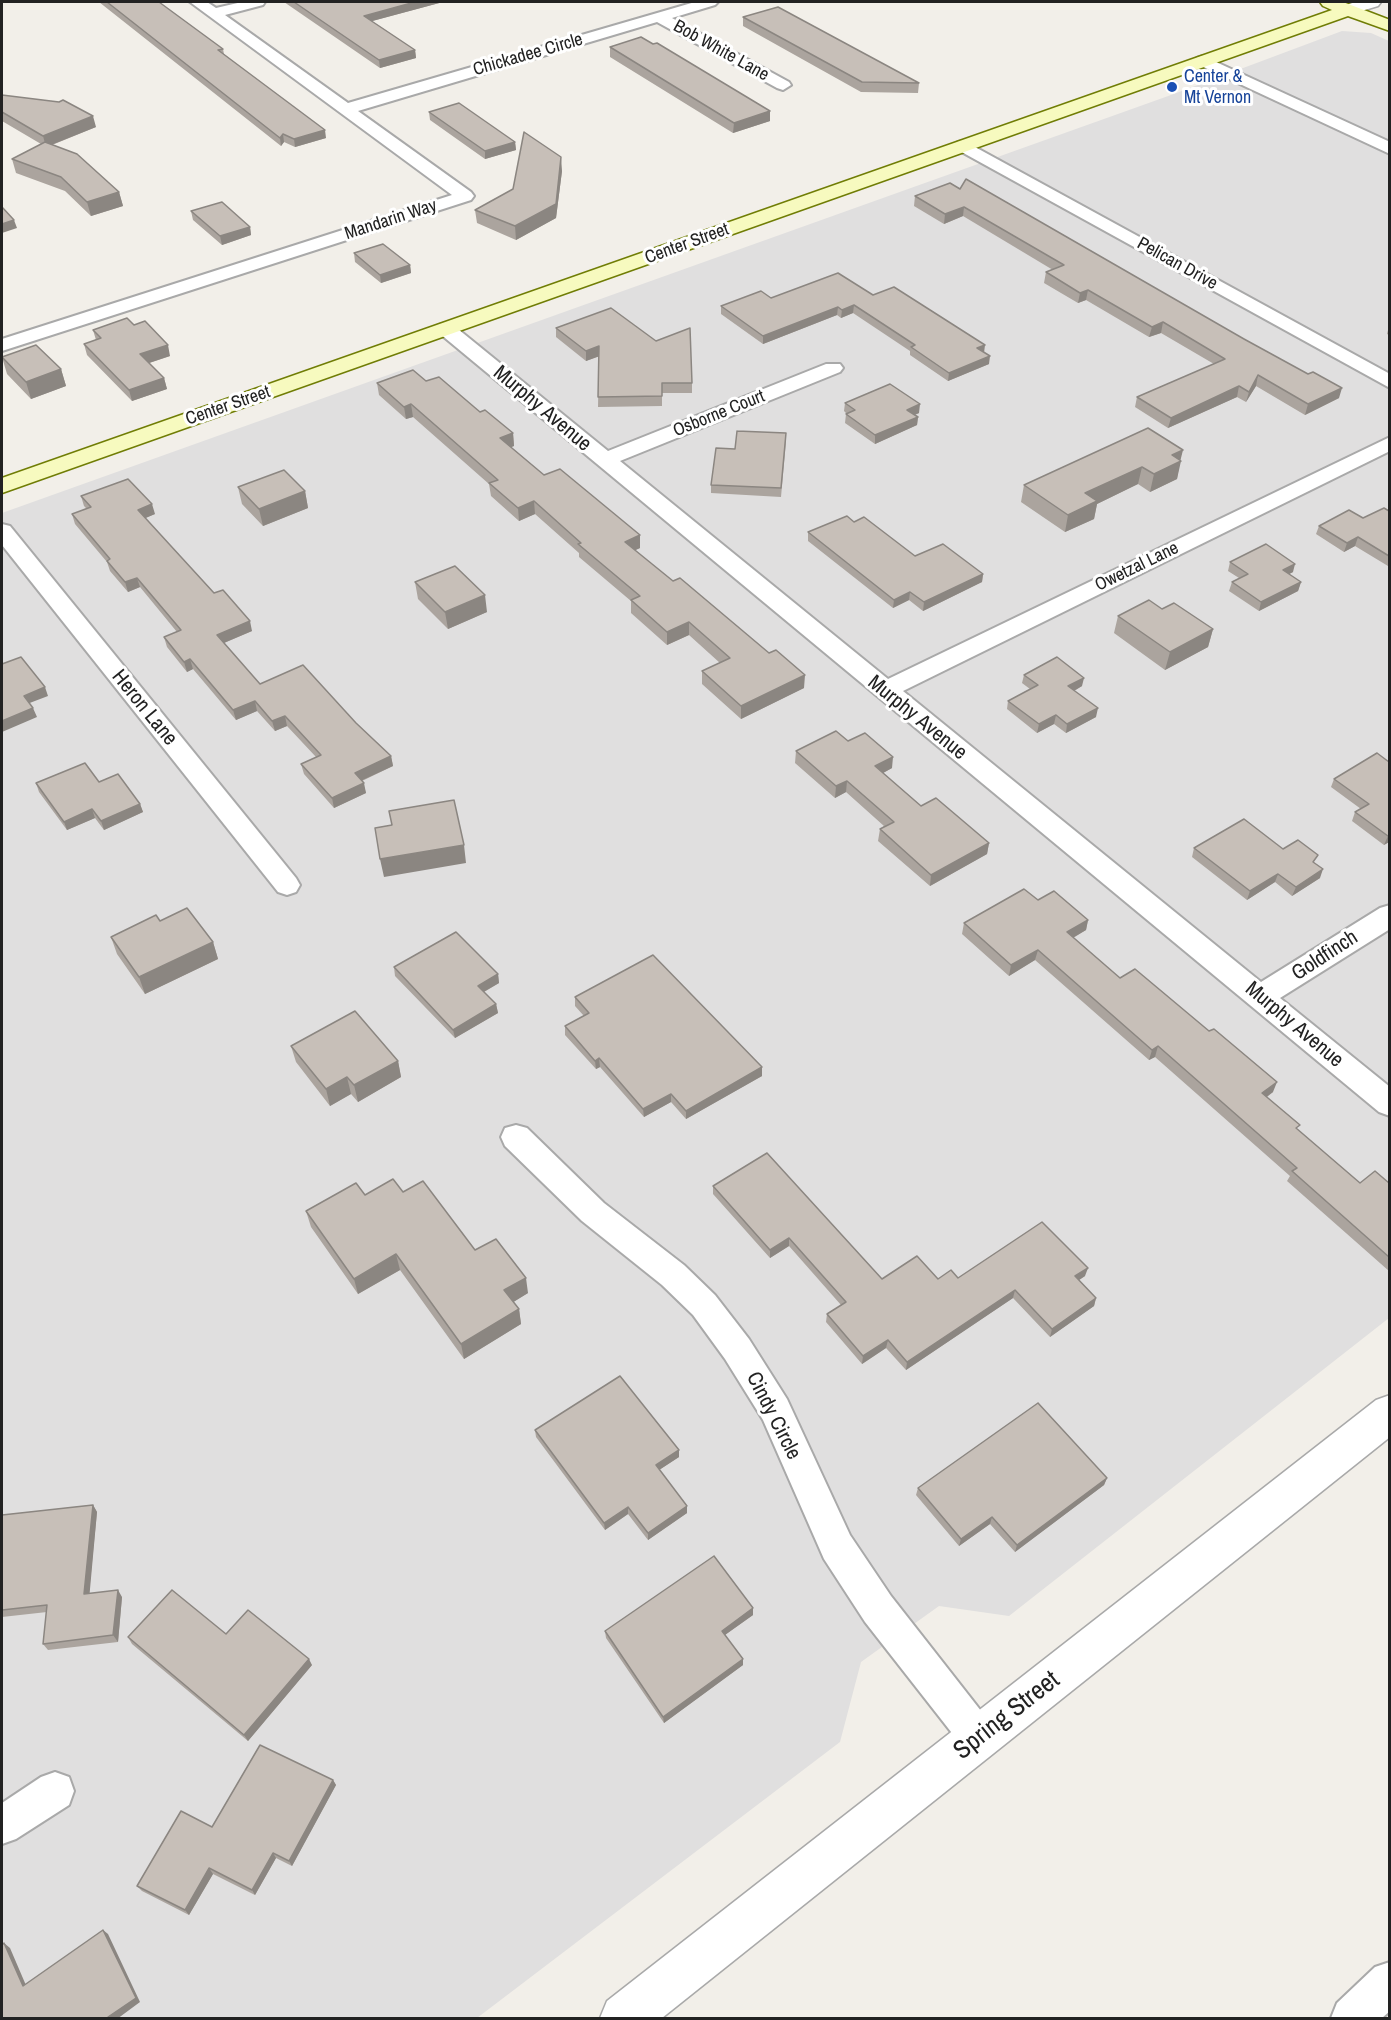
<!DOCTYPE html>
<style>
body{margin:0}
#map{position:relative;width:1391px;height:2020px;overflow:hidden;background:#f2efe9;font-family:"Archivo Narrow",sans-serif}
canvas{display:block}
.frame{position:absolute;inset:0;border:3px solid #222;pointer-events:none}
</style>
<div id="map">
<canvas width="1391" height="2020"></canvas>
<div class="frame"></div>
</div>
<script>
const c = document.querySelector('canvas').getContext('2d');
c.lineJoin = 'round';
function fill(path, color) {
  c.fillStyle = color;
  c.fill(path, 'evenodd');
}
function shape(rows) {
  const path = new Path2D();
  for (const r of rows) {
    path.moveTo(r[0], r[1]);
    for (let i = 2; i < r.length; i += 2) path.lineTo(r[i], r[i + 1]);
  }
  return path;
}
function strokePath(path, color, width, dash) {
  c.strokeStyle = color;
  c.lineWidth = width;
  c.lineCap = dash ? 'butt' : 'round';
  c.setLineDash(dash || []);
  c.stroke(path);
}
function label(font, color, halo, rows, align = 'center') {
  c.font = font + ' "Archivo Narrow",sans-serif';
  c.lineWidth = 6;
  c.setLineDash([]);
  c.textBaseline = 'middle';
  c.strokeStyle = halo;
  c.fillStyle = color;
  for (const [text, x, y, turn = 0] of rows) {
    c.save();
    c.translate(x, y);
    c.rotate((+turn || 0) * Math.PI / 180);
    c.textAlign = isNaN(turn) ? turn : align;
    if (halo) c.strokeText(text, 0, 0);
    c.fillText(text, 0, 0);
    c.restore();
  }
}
fill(shape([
 [1342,31,1371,33,1389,41,1389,1318,1009,1616,939,1606,861,1662,840,1742,477,2018,2,2018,2,513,1171,95]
]), '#e0dfdf');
const minor = shape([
 [190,2,207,2,216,8,242,2,265,2,263,5,225,15,348,103,695,2,718,2,715,5,672,18,789,82,791,85,783,90,777,88,657,22,358,111,471,192,474,196,471,200,2,351,2,339,452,195,190,2],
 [1203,56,1390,142,1390,154,1197,64,1195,61,1197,58,1203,56],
 [964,141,1390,374,1390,388,958,150,955,146,958,142,964,141],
 [446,323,453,325,608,451,826,364,840,364,843,368,840,372,620,461,888,679,1390,437,1390,451,903,691,1261,982,1380,908,1390,905,1390,929,1280,998,1390,1087,1390,1116,1379,1112,439,333,436,329,439,325,446,323],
 [2,524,10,526,296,878,300,885,296,892,287,895,278,892,2,545,2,524],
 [516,1125,527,1128,604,1203,684,1265,715,1295,749,1339,787,1399,850,1535,891,1596,992,1725,998,1738,992,1751,979,1757,966,1751,865,1622,824,1559,763,1420,725,1359,693,1315,662,1285,582,1221,505,1146,501,1137,505,1128,516,1125],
 [55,1772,69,1777,74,1791,69,1805,16,1839,2,1844,2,1803,41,1777,55,1772],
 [1390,1962,1390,2011,1382,2018,1331,2018,1337,2003,1375,1967,1390,1962]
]);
const tertiary = shape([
 [1356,2,1381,2,1378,6,1348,15,1342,14,1339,10,1342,6,1356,2],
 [1390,1395,1390,1437,662,2018,600,2018,607,2001,1376,1400,1390,1395]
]);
const secondary = shape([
 [1320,2,1343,2,1390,20,1390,31,1348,16,2,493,2,478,1332,10,1323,6,1320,2]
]);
strokePath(minor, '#a9a9a9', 4);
strokePath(tertiary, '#a9a9a9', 3);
strokePath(secondary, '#707d05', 3);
fill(minor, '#fff');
fill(tertiary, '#fff');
fill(secondary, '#f7fabf');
fill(shape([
 [99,2,159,2,223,49,224,54,326,138,295,147,284,142,281,146],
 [284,2,443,2,372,21,415,50,416,58,380,68],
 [743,17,919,83,918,93,861,92,743,26],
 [653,44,770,111,770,121,733,133,610,57,610,47],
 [2,95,96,127,52,145,119,192,123,206,91,216,65,191,16,173,12,159,41,144,2,121],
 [429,112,515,142,516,150,485,159,430,120],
 [562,171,556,218,516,240,477,223,475,210],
 [950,183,1339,398,1305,415,1256,386,1246,402,1237,397,1168,428,1135,407,1137,397,1214,364,1161,333,1149,337,1086,300,1078,303,1044,283,1046,272,1053,270,963,216,944,224,914,206,915,196],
 [191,211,250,227,251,235,222,245,193,220],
 [354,253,410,265,411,273,381,283,355,262],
 [873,295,984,352,989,364,948,381,910,355,910,351,853,313,841,318,837,315,763,344,721,314,721,306],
 [134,325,170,356,149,363,164,378,167,389,132,401,87,355,84,344,96,340,93,330],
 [1389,326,1389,335,1387,334],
 [556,328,692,383,692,393,662,393,662,406,598,407,599,356,586,361,556,337],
 [2,357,61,369,66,386,31,399,7,374],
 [426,381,480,412,513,433,514,446,511,447,544,475,640,535,640,548,635,550,804,688,741,719,702,684,702,671,720,663,689,635,667,645,631,613,631,601,579,557,579,553,535,514,519,521,491,496,489,484,413,417,406,419,379,395,377,383],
 [845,403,919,413,915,415,918,417,917,425,875,444,845,423,846,414,847,414,844,411],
 [786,441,781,497,711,493,711,485,735,449],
 [1180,460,1177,479,1150,492,1138,484,1097,504,1094,519,1065,532,1021,502,1024,485],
 [238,487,305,491,308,508,263,526,242,504],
 [81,496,155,514,145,518,214,593,252,631,224,643,260,684,356,723,391,756,393,766,362,781,366,793,334,808,304,774,301,764,316,757,287,726,275,731,257,711,236,720,193,669,187,672,167,647,164,637,177,632,140,587,128,592,110,571,107,562,75,524,72,514,87,509,84,506],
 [1389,511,1389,565,1388,566,1355,546,1344,552,1316,534,1319,526,1363,518],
 [854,522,915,556,983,574,982,582,923,611,909,600,893,608,808,541,808,532],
 [1230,562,1293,572,1289,574,1301,582,1298,591,1259,611,1229,591,1232,582,1239,578,1228,571],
 [415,582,487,612,448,629,418,599],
 [1162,609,1213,629,1208,647,1165,670,1114,633,1118,616],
 [1024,675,1082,686,1074,691,1096,717,1066,733,1054,724,1037,733,1007,709,1008,701,1030,689,1022,683],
 [848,741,892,768,883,773,921,806,989,843,987,854,930,886,878,841,880,829,884,826,846,792,835,798,795,763,796,751],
 [1389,762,1389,842,1384,845,1352,821,1355,812,1361,809,1331,787,1334,779],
 [99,782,140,804,143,812,104,830,95,818,67,830,39,792,36,783],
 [1194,848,1283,849,1315,863,1320,878,1292,896,1275,882,1247,900,1192,857],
 [1038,900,1088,920,1086,930,1073,938,1120,978,1273,1092,1267,1097,1298,1130,1360,1183,1389,1183,1389,1271,1287,1181,1290,1176,1155,1057,1149,1060,1035,960,1009,976,962,934,964,923],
 [160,921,213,942,218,959,145,994,117,954,111,937],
 [394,967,498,974,499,983,484,992,496,1004,498,1013,455,1038,395,976],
 [575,997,762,1067,762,1076,686,1119,671,1102,644,1117,600,1067,596,1069,565,1035,565,1026,584,1016,575,1006],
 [291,1046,398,1061,401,1077,358,1102,351,1094,330,1106,296,1062],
 [713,1186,882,1279,938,1279,1085,1276,1079,1280,1096,1298,1094,1306,1050,1337,1013,1298,906,1370,886,1348,862,1364,826,1322,827,1314,841,1305,789,1246,770,1258,713,1194],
 [403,1192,528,1293,513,1302,519,1309,521,1324,464,1359,400,1270,358,1294,311,1227,306,1211,365,1195],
 [535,1430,679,1457,659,1470,687,1506,687,1513,648,1540,628,1514,605,1530,536,1437],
 [1107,1478,1104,1485,1015,1552,990,1524,959,1546,916,1495,918,1488],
 [93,1505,97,1512,89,1593,122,1597,118,1642,48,1650,43,1644,47,1612,2,1617,2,1515],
 [753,1608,753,1615,725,1635,743,1665,664,1723,606,1638,605,1631],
 [226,1634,312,1665,248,1741,132,1644,128,1637],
 [333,1780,336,1785,292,1866,276,1858,255,1895,213,1874,189,1915,142,1891,137,1886,212,1827]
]), '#aba49e');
fill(shape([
 [415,2,443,2,365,23,364,16],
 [415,50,416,58,380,68,379,60],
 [770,111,770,121,733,133,734,123],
 [93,116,96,127,46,147,43,136],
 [325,130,326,138,295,147,294,139],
 [283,134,284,142,281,146,280,138],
 [515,142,516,150,485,159,485,151],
 [561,157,562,171,556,218,516,240,515,226],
 [119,192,123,206,91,216,87,202],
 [964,207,963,216,944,224,945,214],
 [14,220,17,228,2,233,2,224],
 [250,227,251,235,222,245,220,236],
 [410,265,411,273,381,283,380,275],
 [1088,290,1086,300,1078,303,1080,293],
 [854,305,853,313,841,318,842,310],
 [838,307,837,315,763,344,763,336],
 [1163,322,1161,333,1149,337,1152,327],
 [168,345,170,356,143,365,140,354],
 [985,345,984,353,977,348],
 [599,346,600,356,586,361,586,351],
 [990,356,989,364,948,381,949,373],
 [61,369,66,386,31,399,26,382],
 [1258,375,1256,386,1246,402,1249,392],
 [164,378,167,389,132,401,129,390],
 [1239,386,1237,397,1168,428,1171,418],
 [1342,388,1339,398,1305,415,1308,404],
 [411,404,413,417,406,419,404,407],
 [920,404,919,413,906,418,907,410],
 [918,417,917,425,875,444,875,435],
 [513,433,514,446,501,451,500,438],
 [1183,450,1180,462,1181,461,1177,479,1150,492,1154,474,1172,455],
 [1142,467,1138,484,1097,504,1094,519,1065,532,1068,515,1085,493],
 [305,491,308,508,263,526,259,509],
 [534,501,535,514,519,521,518,508],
 [152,504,155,514,141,520,138,510],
 [640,535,640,548,625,555,625,542],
 [1358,537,1355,546,1344,552,1347,543],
 [1295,564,1293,572,1280,579,1283,570],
 [983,574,982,582,923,611,924,602],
 [137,578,140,587,128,592,125,582],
 [1301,582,1298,591,1259,611,1261,602],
 [910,592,909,600,893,608,894,600],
 [485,595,487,612,448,629,445,612],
 [250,621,252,631,219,645,217,635],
 [689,622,689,635,667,645,667,632],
 [1213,629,1208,647,1165,670,1170,652],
 [190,659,193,669,187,672,184,662],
 [805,675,804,688,741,719,741,706],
 [1084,678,1082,686,1067,695,1068,686],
 [45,687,48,696,27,704,24,696],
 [255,701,257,711,236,720,233,710],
 [33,708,37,717,2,732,2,721],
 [1098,708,1096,717,1066,733,1067,724],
 [1056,715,1054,724,1037,733,1039,724],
 [285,716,287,726,275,731,272,721],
 [391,756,393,766,356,783,355,773],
 [893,757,892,768,874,778,875,766],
 [847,781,846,792,835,798,836,786],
 [364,783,366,793,334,808,332,798],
 [140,804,143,812,104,830,101,821],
 [92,809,95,818,67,830,64,822],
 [1389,835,1389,842,1384,845,1388,836],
 [989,843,987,854,930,886,931,875],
 [464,845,466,863,384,877,380,859],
 [1323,869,1320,878,1292,896,1296,887],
 [1278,874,1275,882,1247,900,1250,891],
 [1088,920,1086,930,1064,943,1067,932],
 [213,942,218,959,145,994,139,977],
 [1038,950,1035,960,1009,976,1011,965],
 [498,974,499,983,480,994,478,986],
 [496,1004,498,1013,455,1038,453,1030],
 [1158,1046,1155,1057,1149,1060,1152,1050],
 [599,1058,600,1067,596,1069,595,1061],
 [398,1061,401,1077,358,1102,354,1085],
 [762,1067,762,1076,686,1119,686,1111],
 [347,1077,351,1094,330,1106,326,1089],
 [1277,1082,1273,1092,1258,1103,1262,1093],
 [671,1094,671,1102,644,1117,643,1109],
 [789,1238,789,1246,770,1258,770,1250],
 [396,1254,400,1270,358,1294,354,1279],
 [1088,1268,1085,1276,1073,1284,1075,1276],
 [526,1278,528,1293,507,1306,504,1290],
 [1015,1290,1013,1298,906,1370,907,1362],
 [1096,1298,1094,1306,1050,1337,1052,1329],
 [519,1309,521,1324,464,1359,461,1344],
 [888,1340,886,1348,862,1364,863,1356],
 [679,1450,679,1457,656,1472,656,1465],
 [1107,1478,1104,1485,1015,1552,1017,1545],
 [93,1505,97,1512,89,1600,84,1594],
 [687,1506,687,1513,648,1540,648,1533],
 [628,1507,628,1514,605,1530,604,1523],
 [992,1517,990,1524,959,1546,961,1539],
 [118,1590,122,1597,118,1642,113,1635],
 [753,1608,753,1615,722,1637,722,1631],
 [309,1659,312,1665,248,1741,244,1735],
 [743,1659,743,1665,664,1723,663,1717],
 [333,1780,336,1785,292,1866,289,1861],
 [273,1853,276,1858,255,1895,252,1890],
 [209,1868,213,1874,189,1915,185,1910],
 [103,1930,108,1934,140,2002,117,2019,108,2019],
 [4,1943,10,1948,28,1990,23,1986]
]), '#8b8681');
const building = shape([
 [107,2,159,2,223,49,218,50,325,130,294,139,283,134,280,138,107,2],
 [294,2,415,2,364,16,415,50,379,60,294,2],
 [778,7,919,83,862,82,743,17,778,7],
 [641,37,653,44,657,43,770,111,734,123,610,47,641,37],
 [2,95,59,102,63,100,93,116,43,136,2,112,2,95],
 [459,103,515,142,485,151,429,112,459,103],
 [524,132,561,157,556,204,515,226,475,210,513,189,524,132],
 [45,142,77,154,119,192,87,202,61,177,12,159,45,142],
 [966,179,1244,339,1308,374,1313,372,1342,388,1308,404,1258,375,1249,392,1239,386,1171,418,1137,397,1225,359,1163,322,1152,327,1088,290,1080,293,1046,272,1064,265,964,207,945,214,915,196,950,183,960,189,966,179],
 [222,202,250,227,220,236,191,211,222,202],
 [2,207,14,220,2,224,2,207],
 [383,244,410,265,380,275,354,253,383,244],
 [838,273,873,295,894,287,985,345,977,348,990,356,949,373,911,347,915,345,854,305,842,310,838,307,763,336,721,306,761,291,771,298,838,273],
 [611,308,656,341,690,328,692,383,662,383,662,396,598,397,599,346,586,351,556,328,611,308],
 [127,318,134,325,145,321,168,345,140,354,164,378,129,390,84,344,101,338,93,330,127,318],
 [36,345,61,369,26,382,2,357,36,345],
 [413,370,426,381,439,377,480,412,485,410,513,433,500,438,544,475,560,469,640,535,625,542,673,581,680,578,769,653,776,650,805,675,741,706,702,671,730,658,689,622,667,632,631,600,640,596,578,544,581,543,534,501,518,508,489,483,498,480,411,404,404,407,377,383,413,370],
 [890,384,920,404,907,410,918,417,875,435,846,414,855,410,845,403,890,384],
 [1148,428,1183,450,1172,455,1181,461,1154,474,1142,467,1085,493,1097,501,1068,515,1024,485,1148,428],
 [737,431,786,433,781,488,711,485,716,448,735,449,737,431],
 [284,470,305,491,259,509,238,487,284,470],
 [128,479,152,504,138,510,214,593,223,590,250,621,217,635,260,684,303,665,356,723,391,756,355,773,364,783,332,798,301,764,321,755,285,716,272,721,255,701,233,710,190,659,184,662,164,637,181,630,137,578,125,582,107,561,110,559,72,514,91,507,81,496,128,479],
 [1384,508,1389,511,1389,556,1358,537,1347,543,1319,526,1349,510,1363,518,1384,508],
 [847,516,854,522,864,517,915,556,943,544,983,574,924,602,910,592,894,600,808,532,847,516],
 [1266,544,1295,564,1283,570,1301,582,1261,602,1232,582,1248,574,1230,562,1266,544],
 [455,566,485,595,445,612,415,582,455,566],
 [1149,600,1162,609,1174,603,1213,629,1170,652,1118,616,1149,600],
 [21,657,45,687,24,696,33,708,2,721,2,664,21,657],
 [1057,657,1084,678,1068,686,1098,708,1067,724,1056,715,1039,724,1008,701,1038,685,1024,675,1057,657],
 [836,731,848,741,865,733,893,757,875,766,921,806,936,798,989,843,931,875,880,829,894,822,847,781,836,786,796,751,836,731],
 [1377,753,1389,762,1389,835,1388,836,1355,812,1369,804,1334,779,1377,753],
 [85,763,99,782,118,774,140,804,101,821,92,809,64,822,36,783,85,763],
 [454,800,464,845,380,859,375,828,392,825,389,811,454,800],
 [1244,819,1283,849,1298,840,1318,855,1313,862,1323,869,1296,887,1278,874,1250,891,1194,848,1244,819],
 [1024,889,1038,900,1054,891,1088,920,1067,932,1120,978,1135,969,1209,1031,1214,1029,1277,1082,1262,1093,1300,1125,1296,1128,1360,1183,1375,1171,1389,1183,1389,1257,1292,1171,1297,1168,1158,1046,1152,1050,1038,950,1011,965,964,923,1024,889],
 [187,908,213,942,139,977,111,937,156,915,160,921,187,908],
 [456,932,498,974,478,986,496,1004,453,1030,394,967,456,932],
 [653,955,762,1067,686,1111,671,1094,643,1109,599,1058,595,1061,565,1026,589,1013,575,997,653,955],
 [355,1011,398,1061,354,1085,347,1077,326,1089,291,1046,355,1011],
 [767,1153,882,1279,917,1256,938,1279,951,1270,958,1278,1042,1222,1088,1268,1075,1276,1096,1298,1052,1329,1015,1290,907,1362,888,1340,863,1356,827,1314,846,1302,789,1238,770,1250,713,1186,767,1153],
 [393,1179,403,1192,423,1181,475,1250,496,1239,526,1278,504,1290,519,1309,461,1344,396,1254,354,1279,306,1211,356,1183,365,1195,393,1179],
 [620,1376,679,1450,656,1465,687,1506,648,1533,628,1507,604,1523,535,1430,620,1376],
 [1038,1403,1107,1478,1017,1545,992,1517,961,1539,918,1488,1038,1403],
 [93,1505,84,1594,118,1590,113,1635,43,1644,47,1605,2,1610,2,1515,93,1505],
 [714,1556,753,1608,722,1631,743,1659,663,1717,605,1631,714,1556],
 [172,1590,226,1634,248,1610,309,1659,244,1735,128,1637,172,1590],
 [260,1745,333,1780,289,1861,273,1853,252,1890,209,1868,185,1910,137,1886,181,1811,212,1827,260,1745],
 [103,1930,136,1998,108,2017,108,2019,2,2019,2,1945,4,1943,23,1986,103,1930]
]);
fill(building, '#c7bfb8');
strokePath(building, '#8b8681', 1.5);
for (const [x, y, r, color] of [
 [1172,87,6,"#1a4fb4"]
]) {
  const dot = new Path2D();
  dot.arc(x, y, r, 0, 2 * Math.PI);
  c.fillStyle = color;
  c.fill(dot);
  strokePath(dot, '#fff', 2);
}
label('18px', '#222', '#fff', [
 ["Bob White Lane",721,51,29],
 ["Chickadee Circle",528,55,-16],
 ["Mandarin Way",391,220,-18],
 ["Center Street",687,244,-20],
 ["Pelican Drive",1177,264,29],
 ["Center Street",228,406,-19],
 ["Osborne Court",719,414,-22],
 ["Owetzal Lane",1137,567,-26]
]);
label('18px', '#164399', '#fff', [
 ["Center &",1184,77],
 ["Mt Vernon",1184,98]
], 'left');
label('21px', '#222', '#fff', [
 ["Murphy Avenue",542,409,40],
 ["Heron Lane",144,708,51],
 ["Murphy Avenue",917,718,39],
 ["Goldfinch",1325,956,-33],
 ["Murphy Avenue",1294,1025,40],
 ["Cindy Circle",773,1416,63]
]);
label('26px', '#222', '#fff', [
 ["Spring Street",1007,1716,-38]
]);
</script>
